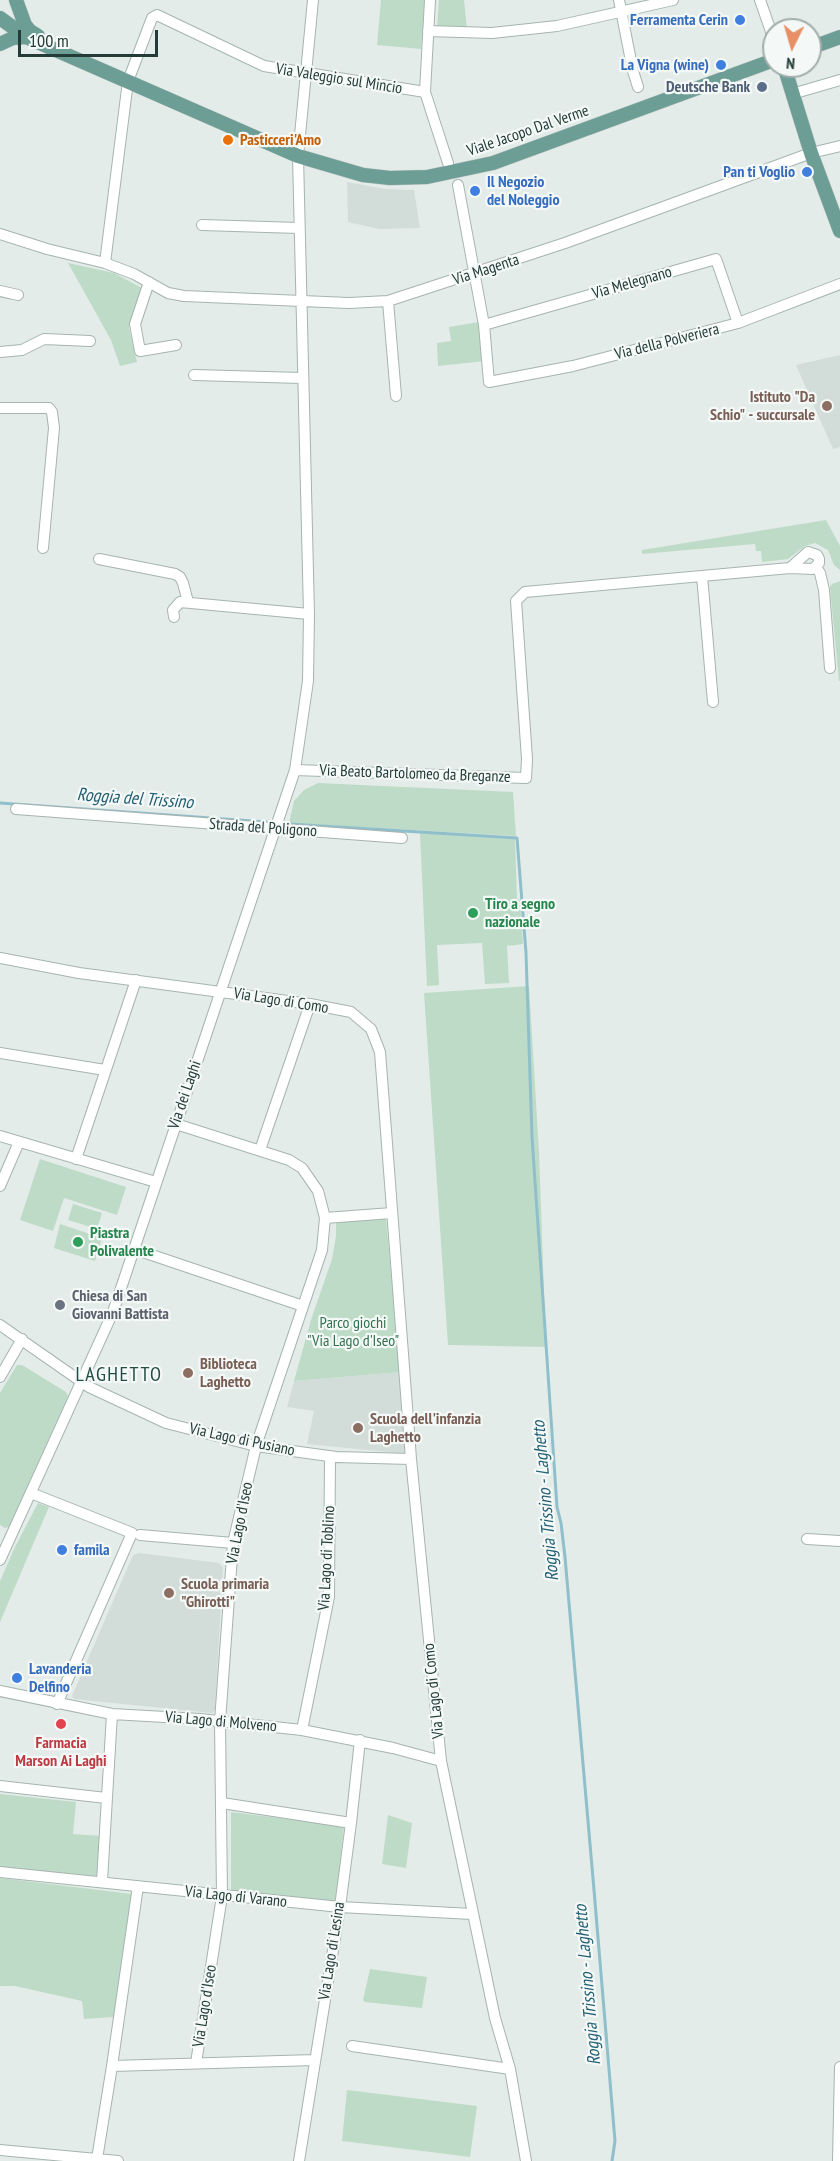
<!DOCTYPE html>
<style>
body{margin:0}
#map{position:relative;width:840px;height:2161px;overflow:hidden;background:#e3ece9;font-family:"PT Sans Narrow",sans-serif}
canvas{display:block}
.north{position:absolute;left:762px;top:18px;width:60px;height:60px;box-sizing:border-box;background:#f4f9f7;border:2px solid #a1adaa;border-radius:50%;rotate:185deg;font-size:16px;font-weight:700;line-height:24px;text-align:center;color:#243c37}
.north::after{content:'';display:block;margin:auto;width:21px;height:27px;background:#e79067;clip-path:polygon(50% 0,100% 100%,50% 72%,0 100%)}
.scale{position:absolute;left:18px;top:30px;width:140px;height:27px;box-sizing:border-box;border:3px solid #243c37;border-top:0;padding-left:8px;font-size:18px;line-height:21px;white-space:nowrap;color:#243c37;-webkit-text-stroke:4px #f4f9f7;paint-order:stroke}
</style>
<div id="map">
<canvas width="840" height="2161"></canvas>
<div class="north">N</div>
<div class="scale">100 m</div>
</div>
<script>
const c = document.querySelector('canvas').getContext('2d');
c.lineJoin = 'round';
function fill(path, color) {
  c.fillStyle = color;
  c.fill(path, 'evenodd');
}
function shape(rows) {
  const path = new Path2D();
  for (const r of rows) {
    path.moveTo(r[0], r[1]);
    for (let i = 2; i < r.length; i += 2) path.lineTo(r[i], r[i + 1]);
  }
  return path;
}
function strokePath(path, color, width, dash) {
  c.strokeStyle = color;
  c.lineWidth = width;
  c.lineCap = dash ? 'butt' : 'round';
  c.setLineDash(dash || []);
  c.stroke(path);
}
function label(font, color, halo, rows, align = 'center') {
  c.font = font + ' "PT Sans Narrow",sans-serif';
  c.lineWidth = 4.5;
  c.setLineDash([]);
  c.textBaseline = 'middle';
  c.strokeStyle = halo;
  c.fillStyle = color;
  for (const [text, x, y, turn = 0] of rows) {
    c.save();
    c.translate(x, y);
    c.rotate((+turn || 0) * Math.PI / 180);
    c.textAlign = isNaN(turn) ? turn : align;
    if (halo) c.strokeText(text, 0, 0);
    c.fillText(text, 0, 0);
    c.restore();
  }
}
fill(shape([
 [347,182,385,189,414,190,420,228,379,229,348,222],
 [840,355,840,447,833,449,796,365],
 [401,1372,408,1454,307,1444,314,1411,287,1407,294,1381],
 [139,1553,219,1563,223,1568,215,1710,212,1713,74,1699,72,1696,133,1555]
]), '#d2dcd8');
fill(shape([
 [381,0,425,0,421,49,377,45],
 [439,0,464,0,467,29,437,29],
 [68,263,114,273,142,288,143,291,129,328,137,362,120,366,111,340],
 [479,322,485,361,438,366,437,343,451,341,449,327],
 [826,520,840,546,840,570,834,565,828,550,815,543,805,546,788,559,762,562,761,551,756,551,755,544,642,554,642,550],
 [840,581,840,681,839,681,830,587,832,584],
 [318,783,513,792,516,836,289,823,294,801,304,790],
 [420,833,515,839,517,899,520,900,523,944,507,946,509,983,485,984,482,943,437,945,439,985,427,986],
 [529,986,539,1152,546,1347,448,1345,424,993],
 [40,1159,126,1187,117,1215,64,1198,53,1231,20,1220],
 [73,1204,102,1213,97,1229,68,1220],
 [386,1219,401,1372,294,1381,311,1320,332,1259,336,1236,336,1220],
 [60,1224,102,1238,95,1261,54,1248],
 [17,1365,22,1365,66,1392,68,1396,9,1527,5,1528,0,1525,0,1393],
 [38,1503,49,1507,0,1622,0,1581,15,1547],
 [0,1794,76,1802,73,1834,101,1836,97,1876,0,1867],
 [231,1812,344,1826,336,1902,231,1891],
 [388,1815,412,1823,406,1868,382,1864],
 [0,1878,132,1894,122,1990,114,2017,84,2019,82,2001,15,1986,0,1986],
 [370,1969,427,1977,422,2008,365,2002,363,2000],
 [347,2090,477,2106,470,2157,342,2141]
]), '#bedbc8');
strokePath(shape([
 [0,803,267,822],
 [290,824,517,838,526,953,532,1137,557,1507,561,1523,565,1557,594,1890,615,2141,612,2161]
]), '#90bfcc', 3);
const minor = shape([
 [430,0,425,92,448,163],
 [619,0,633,71,638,87],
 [760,0,774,40],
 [428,31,492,33,557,26,673,0],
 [792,94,840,80],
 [458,185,484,325,489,382,573,366,738,323,840,284],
 [202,225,299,228],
 [0,234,47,249,105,263,134,274,168,293,184,296,349,303,388,301,565,243,811,153,840,146],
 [105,263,128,81,152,18,157,15,264,66,425,92],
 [149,282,135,324,140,351,176,345],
 [0,291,18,295],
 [388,301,396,396],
 [484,325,716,259,738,323],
 [0,352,22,350,44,339,90,341],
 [194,375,302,378],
 [0,408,49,408,52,412,54,428,43,548],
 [99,559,175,574,180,577,183,583,188,602],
 [816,567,820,573,824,590,830,668],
 [702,576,713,702],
 [174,617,173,610,180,602,309,614],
 [295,770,526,778,527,759,516,601,525,592,790,568,813,569,819,563,819,559,817,555,808,552,790,568],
 [16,809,402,838],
 [0,958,79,973,310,1004,351,1012,371,1029,380,1052,411,1459,441,1761,495,2018,510,2069,526,2161],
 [0,1053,105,1070],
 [176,1124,289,1160,302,1168,318,1191,325,1218,322,1250,256,1446,233,1543,220,1721,222,1896,196,2063],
 [0,1136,156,1182],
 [260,1150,310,1004],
 [76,1159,136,980],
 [0,1186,19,1142],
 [325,1218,392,1213],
 [134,1249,303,1306],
 [0,1325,89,1387,166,1423,256,1446,336,1457,411,1459],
 [0,1377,22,1339],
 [31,1493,132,1533,57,1704],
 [140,1535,233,1543],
 [807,1539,840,1541],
 [0,1560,113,1312,295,770,308,681,309,614,298,156,313,0],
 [0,1691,112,1714,200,1719,302,1730,393,1748,441,1761],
 [302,1730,329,1597,330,1456],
 [0,1786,106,1798],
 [222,1803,351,1823],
 [0,1872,340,1907,472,1914],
 [102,1881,112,1714],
 [352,2046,510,2069],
 [112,2066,315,2060],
 [0,2150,118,2161],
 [97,2159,112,2066,138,1886],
 [299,2161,340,1907,351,1823,360,1740],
 [838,2161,840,2067]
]);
const major = shape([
 [16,0,25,25,30,31,38,36],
 [0,18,26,37,298,156,363,175,390,178,427,177,493,163,774,60],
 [0,44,13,38,26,37],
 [810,48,840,37],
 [784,66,811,153,840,231]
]);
strokePath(minor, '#a6b4b0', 12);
strokePath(major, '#c2c8c7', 15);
strokePath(minor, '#fff', 10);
strokePath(major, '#6c9e95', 14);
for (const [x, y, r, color] of [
 [740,20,6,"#3f7fe0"],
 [721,65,6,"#3f7fe0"],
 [762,87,6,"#5c6f8a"],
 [228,140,6,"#e8710a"],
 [807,172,6,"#3f7fe0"],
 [475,191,6,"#3f7fe0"],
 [827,406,6,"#8d6e63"],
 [473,913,6,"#2e9e5b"],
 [78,1242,6,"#2e9e5b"],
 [60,1305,6,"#6b7280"],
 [188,1373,6,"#8d6e63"],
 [358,1428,6,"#8d6e63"],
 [62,1550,6,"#3f7fe0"],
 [169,1593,6,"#8d6e63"],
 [17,1678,6,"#3f7fe0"],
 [61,1724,6,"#e0444e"]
]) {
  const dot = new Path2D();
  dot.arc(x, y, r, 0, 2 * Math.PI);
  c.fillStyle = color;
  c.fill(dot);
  strokePath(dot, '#f4f9f7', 2);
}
label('bold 16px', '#366cbe', '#f4f9f7', [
 ["Ferramenta Cerin",728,20],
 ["La Vigna (wine)",709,65],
 ["Pan ti Voglio",795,172],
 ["Il Negozio",487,182,"left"],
 ["del Noleggio",487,200,"left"],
 ["famila",74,1550,"left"],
 ["Lavanderia",29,1669,"left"],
 ["Delfino",29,1687,"left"]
], 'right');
label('16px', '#243c37', '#f4f9f7', [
 ["Via Valeggio sul Mincio",339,79,9],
 ["Viale Jacopo Dal Verme",528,131,-19],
 ["Via Magenta",486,270,-18],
 ["Via Melegnano",632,283,-16],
 ["Via della Polveriera",667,342,-14],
 ["Via Beato Bartolomeo da Breganze",415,774,2],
 ["Strada del Poligono",263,828,4],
 ["Via Lago di Como",281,1001,9],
 ["Via dei Laghi",185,1095,-71],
 ["Via Lago di Pusiano",242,1440,12],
 ["Via Lago d'Iseo",240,1523,-79],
 ["Via Lago di Toblino",327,1558,-87],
 ["Via Lago di Como",434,1691,-96],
 ["Via Lago di Molveno",221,1722,5],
 ["Via Lago di Varano",236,1897,6],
 ["Via Lago di Lesina",332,1951,-81],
 ["Via Lago d'Iseo",205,2006,-81]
]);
label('bold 16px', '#4e5e75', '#f4f9f7', [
 ["Deutsche Bank",750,87]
], 'right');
label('bold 16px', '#c56008', '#f4f9f7', [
 ["Pasticceri'Amo",240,140]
], 'left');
label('bold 16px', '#785e54', '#f4f9f7', [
 ["Istituto \"Da",815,397,"right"],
 ["Schio\" - succursale",815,415,"right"],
 ["Biblioteca",200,1364],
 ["Laghetto",200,1382],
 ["Scuola dell'infanzia",370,1419],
 ["Laghetto",370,1437],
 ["Scuola primaria",181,1584],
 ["\"Ghirotti\"",181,1602]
], 'left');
label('bold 16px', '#27864d', '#f4f9f7', [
 ["Tiro a segno",485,904],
 ["nazionale",485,922],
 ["Piastra",90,1233],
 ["Polivalente",90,1251]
], 'left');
label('bold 16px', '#5b616d', '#f4f9f7', [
 ["Chiesa di San",72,1296],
 ["Giovanni Battista",72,1314]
], 'left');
label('16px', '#32704e', '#f4f9f7', [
 ["Parco giochi",353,1323],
 ["\"Via Lago d'Iseo\"",353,1341]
]);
label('bold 16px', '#be3a42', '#f4f9f7', [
 ["Farmacia",61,1743],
 ["Marson Ai Laghi",61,1761]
]);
label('italic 18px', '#236073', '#f4f9f7', [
 ["Roggia del Trissino",135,799,4],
 ["Roggia Trissino - Laghetto",546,1501,-95],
 ["Roggia Trissino - Laghetto",588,1985,-95]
]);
c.letterSpacing = '1.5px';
label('20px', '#224d45', '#f4f9f7', [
 ["LAGHETTO",119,1375]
]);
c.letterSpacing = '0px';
</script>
